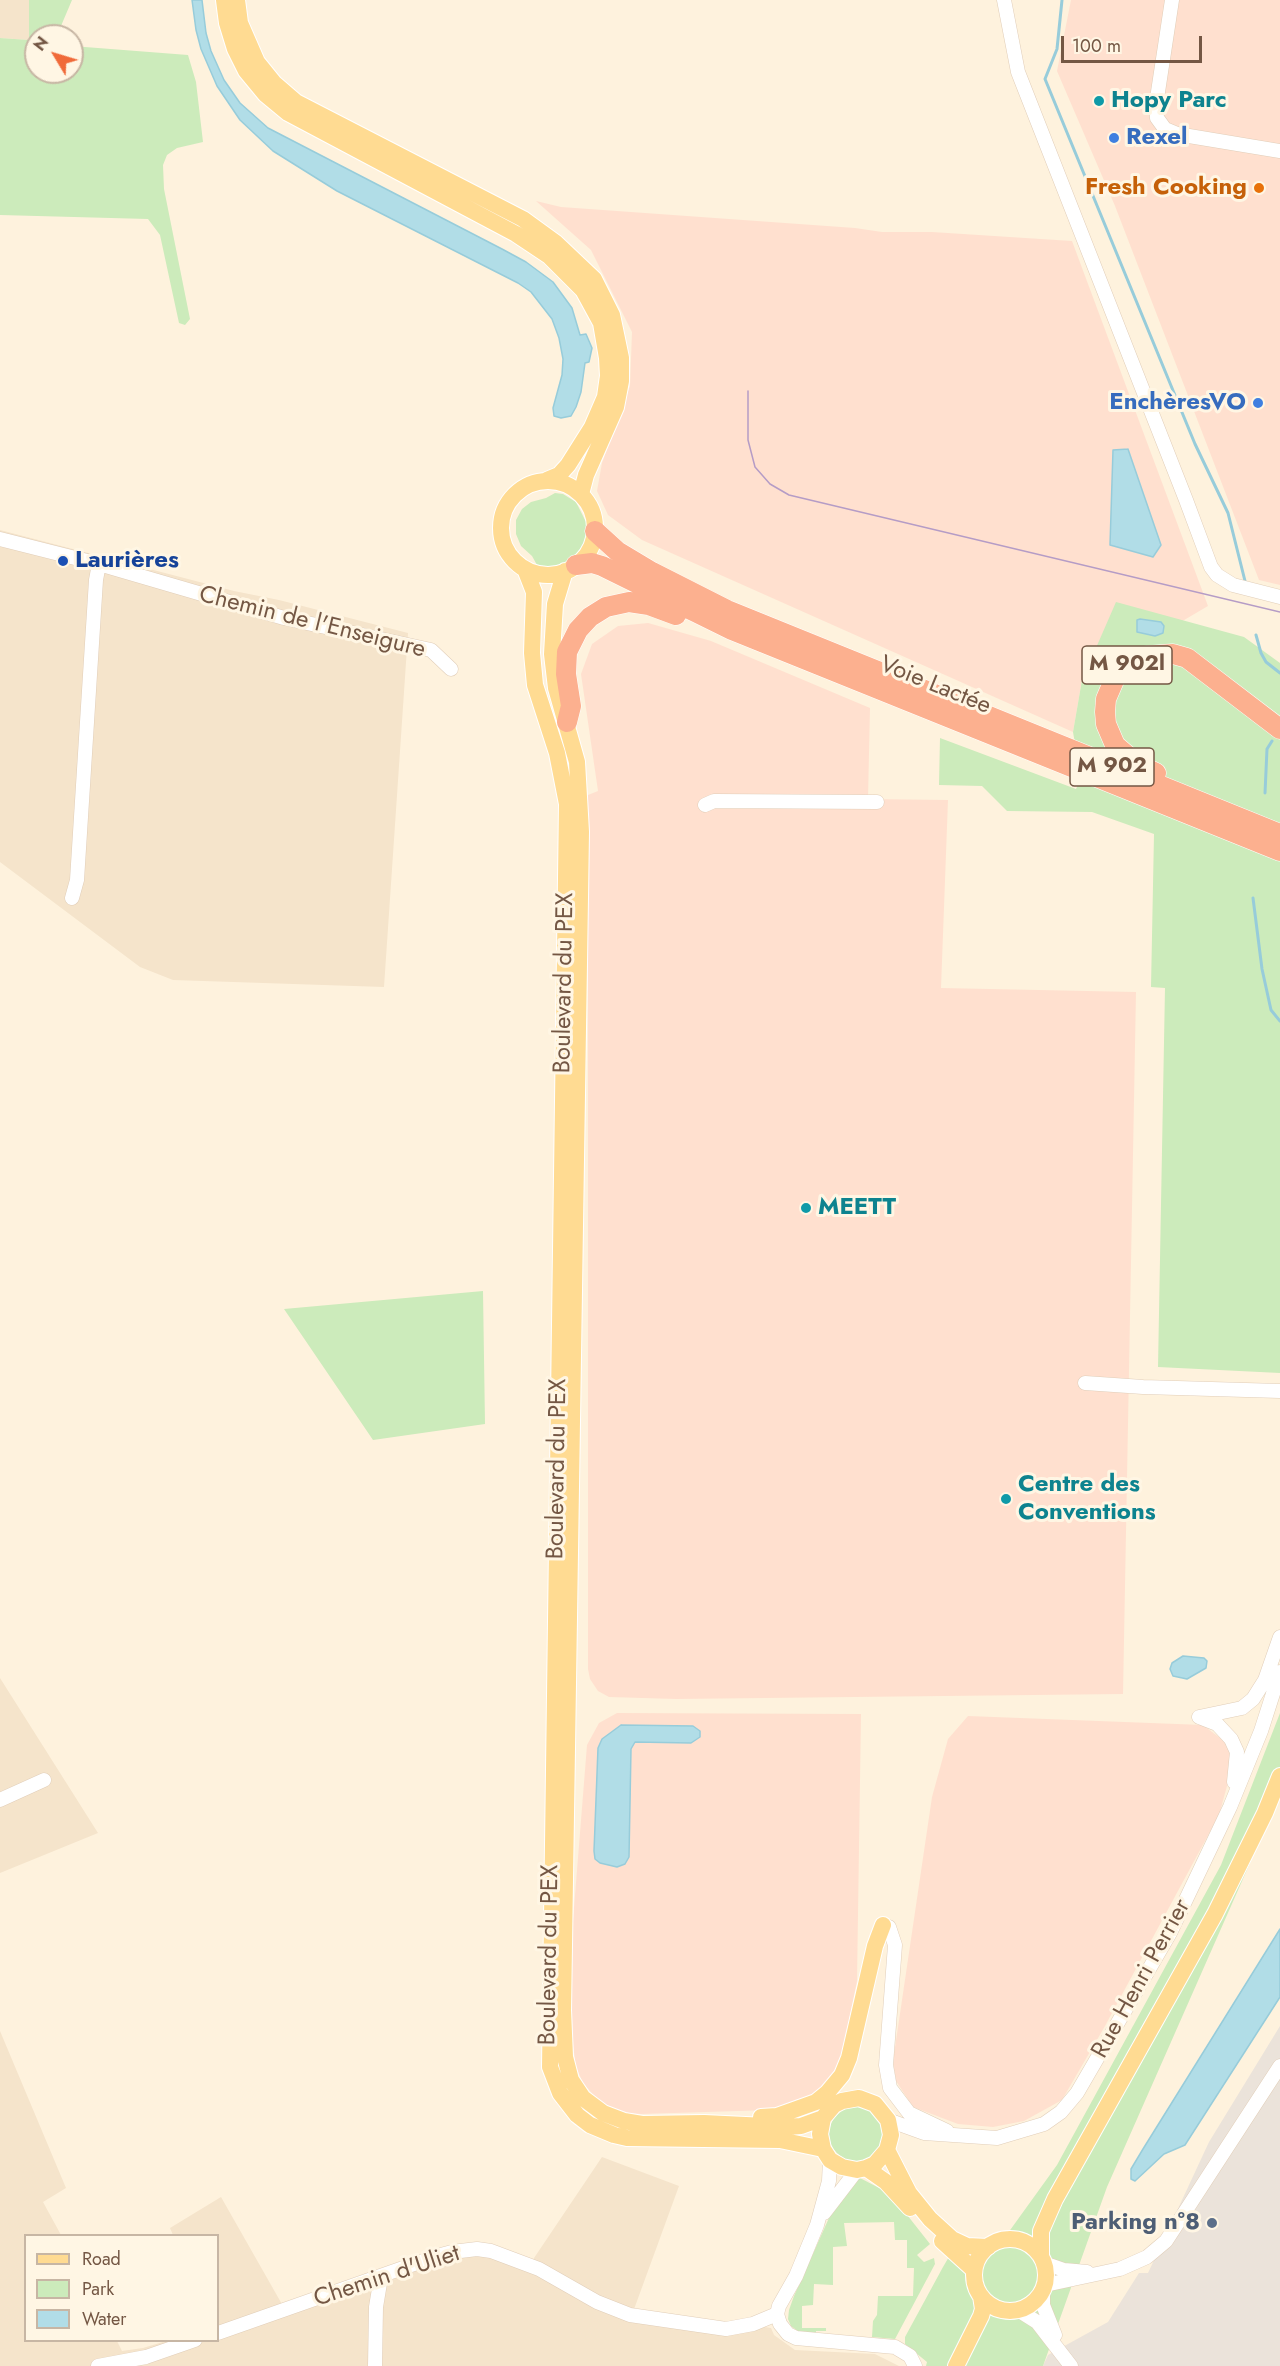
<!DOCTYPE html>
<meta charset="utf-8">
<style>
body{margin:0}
#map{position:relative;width:1280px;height:2366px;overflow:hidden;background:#fef2dd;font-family:Jost,sans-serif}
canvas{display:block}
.legend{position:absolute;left:24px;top:2234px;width:195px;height:108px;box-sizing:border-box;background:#fff6e4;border:2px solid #c7b6a4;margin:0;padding:8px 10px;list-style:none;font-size:18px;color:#745744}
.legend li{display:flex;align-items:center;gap:12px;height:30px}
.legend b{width:30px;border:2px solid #c7b6a4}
.north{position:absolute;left:24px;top:24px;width:60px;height:60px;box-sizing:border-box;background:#fff6e4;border:2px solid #c7b6a4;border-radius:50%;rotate:308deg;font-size:16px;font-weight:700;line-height:24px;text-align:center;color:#745744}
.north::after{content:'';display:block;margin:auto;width:21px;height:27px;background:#f06a39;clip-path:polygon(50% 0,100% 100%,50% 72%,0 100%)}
.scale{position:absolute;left:1061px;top:36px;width:141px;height:27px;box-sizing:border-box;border:3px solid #745744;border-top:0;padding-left:8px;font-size:18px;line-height:21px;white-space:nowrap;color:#745744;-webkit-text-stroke:4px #fff6e4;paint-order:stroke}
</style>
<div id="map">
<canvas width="1280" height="2366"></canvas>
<ul class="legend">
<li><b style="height:8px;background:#ffdb92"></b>Road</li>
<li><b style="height:16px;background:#ccebbb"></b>Park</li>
<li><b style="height:16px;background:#b1dde7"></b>Water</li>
</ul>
<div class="north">N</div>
<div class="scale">100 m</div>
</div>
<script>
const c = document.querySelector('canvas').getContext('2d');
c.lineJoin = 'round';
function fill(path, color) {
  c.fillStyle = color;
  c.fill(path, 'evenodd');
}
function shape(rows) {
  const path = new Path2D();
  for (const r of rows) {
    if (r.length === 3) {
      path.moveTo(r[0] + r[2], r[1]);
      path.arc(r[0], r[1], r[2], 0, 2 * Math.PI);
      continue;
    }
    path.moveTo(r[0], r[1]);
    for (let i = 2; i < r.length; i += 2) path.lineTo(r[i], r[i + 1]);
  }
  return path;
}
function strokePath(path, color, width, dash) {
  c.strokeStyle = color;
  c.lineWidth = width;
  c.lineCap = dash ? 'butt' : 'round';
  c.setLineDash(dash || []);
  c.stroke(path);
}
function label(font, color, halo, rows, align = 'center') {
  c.font = font + ' Jost,sans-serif';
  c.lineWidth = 6;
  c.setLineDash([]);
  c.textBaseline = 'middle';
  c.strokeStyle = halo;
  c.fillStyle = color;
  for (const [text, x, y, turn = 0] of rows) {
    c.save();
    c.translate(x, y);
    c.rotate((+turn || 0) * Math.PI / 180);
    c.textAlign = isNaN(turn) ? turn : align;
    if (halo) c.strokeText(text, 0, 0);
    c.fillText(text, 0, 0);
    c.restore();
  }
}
fill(shape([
 [0,0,29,0,29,40,0,38],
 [0,530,234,591,279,600,408,633,384,987,173,980,140,967,0,862],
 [0,1678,98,1833,0,1873],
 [0,2031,66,2188,43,2202,61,2235,26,2236,26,2340,117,2341,122,2351,143,2348,166,2341,218,2340,218,2236,173,2235,170,2228,221,2197,283,2306,452,2246,532,2261,602,2157,679,2186,633,2312,687,2321,740,2323,771,2328,774,2335,795,2350,875,2354,899,2366,0,2366]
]), '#f5e4cb');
fill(shape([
 [1071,0,1280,0,1280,585,1259,580,1115,206,1057,71],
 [536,201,561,207,855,228,882,232,932,232,1072,241,1208,606,1082,680,1073,732,642,540,608,515,597,491,602,463,630,386,632,332,591,250],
 [648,623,711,641,870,708,868,799,948,800,941,988,1136,992,1123,1694,676,1699,609,1697,598,1691,590,1679,588,1669,588,795,598,791,581,674,592,644,618,626],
 [617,1713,861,1714,857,1981,841,2060,828,2081,806,2100,771,2110,641,2114,626,2113,609,2107,597,2099,583,2083,576,2067,572,2038,572,1933,587,1745,599,1723],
 [968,1716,1203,1725,1229,1745,1232,1768,1219,1815,1105,2026,1062,2100,1024,2121,993,2127,958,2124,913,2107,896,2081,893,2061,932,1797,948,1739]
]), '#ffe0cf');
fill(shape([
 [1280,2026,1280,2366,1043,2366,1048,2355,1108,2322,1139,2273,1148,2273,1209,2142]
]), '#ebe3da');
fill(shape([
 [29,0,72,0,58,33,36,36,36,72,72,72,72,46,188,55,196,82,203,142,177,148,167,155,163,165,164,189,190,319,185,325,179,323,160,235,148,219,0,215,0,38,29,40],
 [555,493,563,494,576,502,587,524,587,535,583,548,575,558,563,566,549,568,537,565,532,556,521,546,516,534,516,520,522,509,531,502,546,498],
 [1116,602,1244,637,1280,663,1280,1373,1158,1367,1165,988,1151,987,1154,834,1092,812,1007,811,982,786,939,785,940,738,1076,789,1081,778,1073,732,1082,680],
 [483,1291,485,1424,373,1440,284,1309],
 [1280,1713,1280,1795,1107,2187,1043,2366,926,2366,927,2362,905,2344,905,2337,943,2267,960,2238,975,2241,1008,2233,1057,2165,1221,1865],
 [856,2134,27],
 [860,2178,885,2191,904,2211,930,2244,917,2255,924,2262,934,2258,935,2264,895,2339,872,2337,873,2321,877,2315,878,2296,913,2296,914,2268,907,2268,907,2240,895,2240,894,2222,844,2223,847,2246,833,2247,833,2285,814,2284,813,2305,802,2306,802,2328,826,2328,826,2331,816,2331,816,2334,799,2332,791,2326,788,2319,789,2310,794,2296,833,2209,854,2180]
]), '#ccebbb');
const water = shape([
 [192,0,202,0,206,33,211,51,224,80,240,103,268,128,502,249,526,262,553,282,572,308,580,335,586,334,592,348,589,362,585,363,581,392,576,407,571,416,561,418,554,416,553,408,562,375,563,359,559,338,552,319,531,292,518,283,337,191,273,151,240,120,217,86,201,49,196,30,192,0],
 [1128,449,1161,545,1153,557,1110,545,1113,450,1128,449],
 [1140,619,1161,622,1164,626,1163,633,1155,636,1137,632,1137,620,1140,619],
 [1183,1656,1204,1658,1207,1661,1206,1668,1187,1679,1173,1676,1170,1669,1172,1663,1183,1656],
 [621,1725,693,1726,700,1731,700,1737,691,1743,635,1742,631,1749,629,1857,625,1864,617,1867,600,1863,595,1859,594,1851,598,1748,602,1739,621,1725],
 [1280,1929,1280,1997,1185,2145,1164,2154,1135,2181,1131,2179,1131,2169,1143,2149,1280,1929]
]);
fill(water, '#b1dde7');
strokePath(water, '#97ccda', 1.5);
strokePath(shape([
 [1062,0,1057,49,1045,79,1195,444,1228,513,1245,581],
 [1256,635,1261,653,1266,662,1280,673],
 [1265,793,1267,749,1272,741],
 [1253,898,1262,969,1271,1010,1280,1021]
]), '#97ccda', 3);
const minor = shape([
 [1004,0,1018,72,1186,500,1211,567,1217,575,1233,585,1280,597],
 [1172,0,1156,105,1157,118,1165,129,1177,134,1280,151],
 [0,539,99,564,284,618,431,650,451,669],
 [705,805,714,801,877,802],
 [72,898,77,880,96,580,99,564],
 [1085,1383,1143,1387,1280,1391],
 [1199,1717,1217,1724,1231,1739,1237,1752,1234,1782],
 [1199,1717,1242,1708,1253,1699,1265,1680,1280,1637],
 [0,1800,44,1780],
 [889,1927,895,1945,886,2065,890,2088,909,2113,947,2131],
 [888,2120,924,2133,997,2138,1044,2124,1061,2112,1077,2093,1170,1933,1230,1807,1261,1731,1280,1672],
 [830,2160,829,2181,817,2225,796,2276,779,2306,777,2314,780,2324,788,2334,796,2338,895,2347,910,2356,915,2366],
 [824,2213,857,2170],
 [1044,2263,1064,2270,1087,2272],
 [1045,2285,1120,2269,1147,2257,1166,2241,1280,2066],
 [1043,2290,1043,2305,1055,2335],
 [1018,2310,1037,2322,1071,2366],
 [218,2333,437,2256,452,2252,477,2249,491,2251,539,2269,597,2302,630,2315,726,2329,753,2324,777,2314],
 [98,2366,146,2357,195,2340],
 [375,2366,376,2307,381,2277]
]);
const major = shape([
 [224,0,227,23,235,49,246,71,265,94,288,113,516,234,549,256,583,290,601,323,607,358,608,376,605,397,592,427,568,465,559,475,547,480],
 [237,0,240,23,257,62,274,83,296,102,523,219,556,243,594,279,612,315,621,358,621,381,616,407,586,475,581,494],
 [548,528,47],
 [525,569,534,592,532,653,535,685,557,753,567,804,550,2067,560,2093,577,2115,590,2125,614,2135,627,2138,780,2140,823,2149],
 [565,571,555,604,552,654,556,688,577,762,581,832,563,2010,565,2057,571,2080,583,2098,603,2113,624,2121,642,2124,704,2123,787,2127,801,2126,823,2118],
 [761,2117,777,2116,816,2102,827,2093,842,2075,849,2058,875,1946,883,1925],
 [887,2150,875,2164,866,2168,857,2170,842,2167,830,2160,823,2149,820,2134,823,2118,834,2105,842,2101,859,2098,875,2104,888,2120,891,2135,887,2150,909,2193,930,2219,952,2239,967,2246,988,2247],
 [866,2168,886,2182,910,2208],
 [1010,2275,36],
 [942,2241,974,2270],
 [1041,2256,1041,2231,1055,2199,1215,1914,1265,1813,1280,1776],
 [956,2366,981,2316,983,2309,981,2296]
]);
const highway = shape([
 [595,531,617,551,652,572,727,610,1280,834],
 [576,565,592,563,602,566,732,630,1280,851],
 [567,722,571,706,566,674,567,652,578,630,590,617,606,607,629,602,649,605,676,615],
 [1156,773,1137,764,1115,745,1106,724,1105,712,1106,699,1115,678,1123,668,1134,660,1147,656,1173,654,1187,658,1280,729]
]);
strokePath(minor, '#e1ceb9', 15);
strokePath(major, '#fff', 18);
strokePath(highway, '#fff', 21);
strokePath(minor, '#fff', 14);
strokePath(major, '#ffdb92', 16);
strokePath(highway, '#fcb08f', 20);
strokePath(shape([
 [748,391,748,440,755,467,770,484,789,495,1280,612]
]), '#b59cc6', 1.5);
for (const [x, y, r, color] of [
 [1099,101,6,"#0f9aa8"],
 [1114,138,6,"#3f7fe0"],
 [1259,188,6,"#e8710a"],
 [1258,403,6,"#3f7fe0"],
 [63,561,6,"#1a4fb4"],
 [806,1208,6,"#0f9aa8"],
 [1006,1499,6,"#0f9aa8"],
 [1212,2223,6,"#5c6f8a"]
]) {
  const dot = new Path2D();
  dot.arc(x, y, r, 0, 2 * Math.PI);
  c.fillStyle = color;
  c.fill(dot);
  strokePath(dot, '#fff6e4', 2);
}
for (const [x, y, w] of [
 [1127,665,90],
 [1112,767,84]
]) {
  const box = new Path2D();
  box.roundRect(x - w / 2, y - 19, w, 38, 4.5);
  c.fillStyle = '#fff6e4';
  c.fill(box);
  strokePath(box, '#745744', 1.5);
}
label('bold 22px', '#745744', null, [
 ["M 902l",1127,665],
 ["M 902",1112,767]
]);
label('bold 24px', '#0d838f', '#fff6e4', [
 ["Hopy Parc",1111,101],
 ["MEETT",818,1208],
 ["Centre des",1018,1485],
 ["Conventions",1018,1513]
], 'left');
label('bold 24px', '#366cbe', '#fff6e4', [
 ["Rexel",1126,138],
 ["EnchèresVO",1246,403,"right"]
], 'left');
label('bold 24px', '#c56008', '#fff6e4', [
 ["Fresh Cooking",1247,188]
], 'right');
label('bold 24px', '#164399', '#fff6e4', [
 ["Laurières",75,561]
], 'left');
label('24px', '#745744', '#fff6e4', [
 ["Chemin de l'Enseigure",312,623,14],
 ["Voie Lactée",935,686,22],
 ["Boulevard du PEX",565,983,-89],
 ["Boulevard du PEX",558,1469,-89],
 ["Boulevard du PEX",550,1955,-89],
 ["Rue Henri Perrier",1142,1979,-61],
 ["Chemin d'Uliet",387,2277,-18]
]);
label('bold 24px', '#4e5e75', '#fff6e4', [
 ["Parking n°8",1200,2223]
], 'right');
</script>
